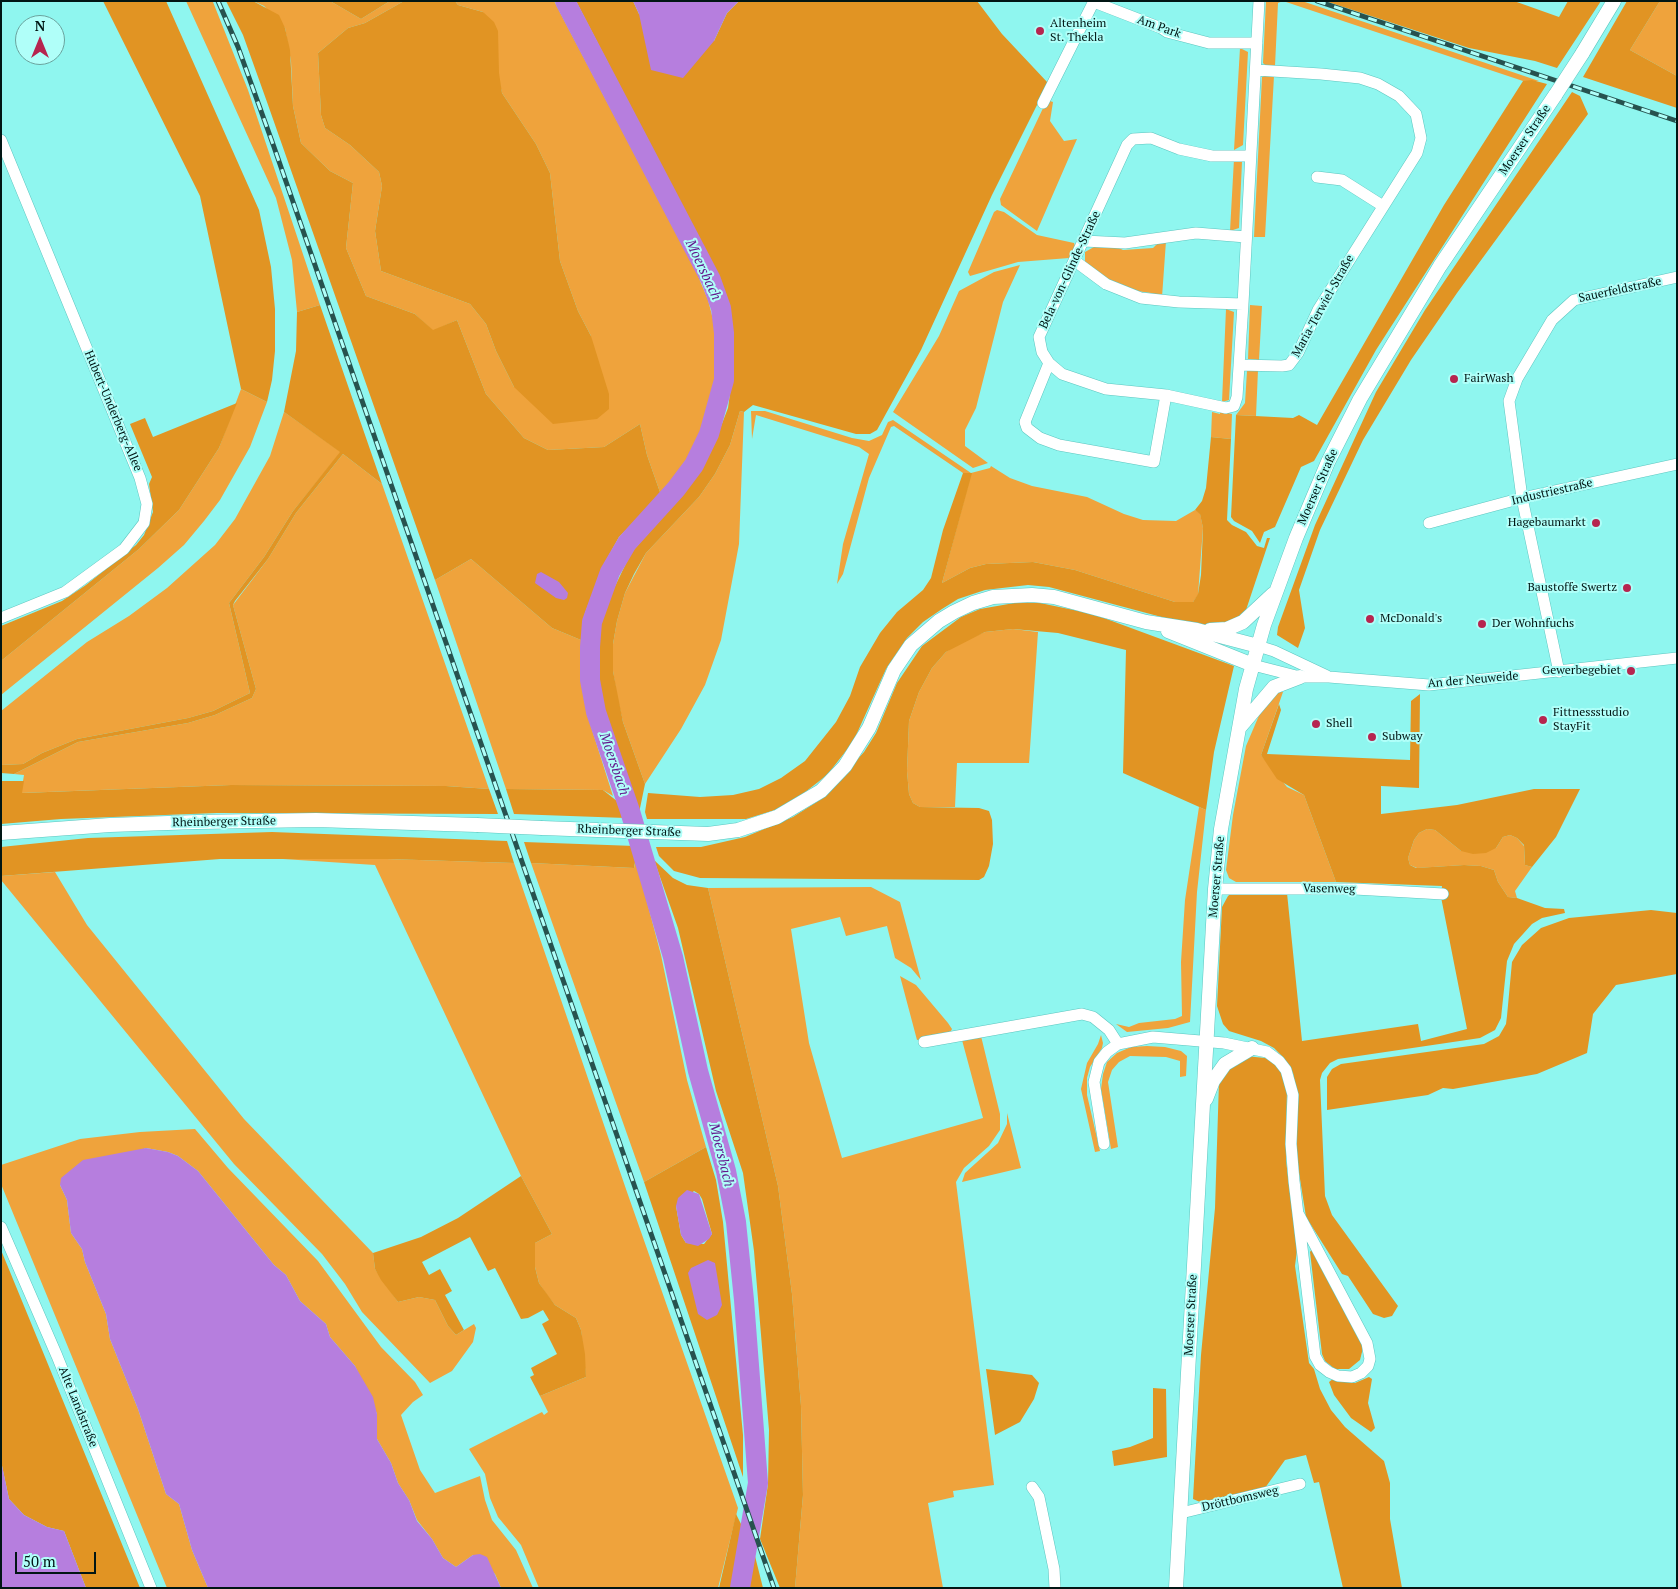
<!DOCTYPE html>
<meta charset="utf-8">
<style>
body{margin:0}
#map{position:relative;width:1678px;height:1589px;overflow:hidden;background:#8ff6ef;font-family:"PT Serif",serif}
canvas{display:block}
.frame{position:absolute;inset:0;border:2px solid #011614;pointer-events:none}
.north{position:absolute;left:15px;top:15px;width:50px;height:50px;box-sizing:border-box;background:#b0fff9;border:1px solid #6aa29d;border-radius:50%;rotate:0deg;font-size:14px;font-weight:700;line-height:20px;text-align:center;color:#011614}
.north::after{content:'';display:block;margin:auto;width:18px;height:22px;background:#b6254f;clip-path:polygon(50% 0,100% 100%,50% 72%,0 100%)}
.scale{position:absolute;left:15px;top:1552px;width:81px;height:22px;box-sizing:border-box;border:2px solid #011614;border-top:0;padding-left:6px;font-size:15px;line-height:18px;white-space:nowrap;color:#011614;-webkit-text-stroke:4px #b0fff9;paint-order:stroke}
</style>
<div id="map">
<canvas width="1678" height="1589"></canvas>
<div class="frame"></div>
<div class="north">N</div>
<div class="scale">50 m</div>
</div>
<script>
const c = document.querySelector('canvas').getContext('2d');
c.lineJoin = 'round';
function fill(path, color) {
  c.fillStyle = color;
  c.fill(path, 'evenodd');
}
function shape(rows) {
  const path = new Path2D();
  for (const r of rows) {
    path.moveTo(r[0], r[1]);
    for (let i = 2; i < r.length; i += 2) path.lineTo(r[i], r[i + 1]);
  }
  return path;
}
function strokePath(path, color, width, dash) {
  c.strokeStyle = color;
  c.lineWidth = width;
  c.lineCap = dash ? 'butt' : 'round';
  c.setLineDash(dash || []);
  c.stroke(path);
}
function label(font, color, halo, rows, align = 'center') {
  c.font = font + ' "PT Serif",serif';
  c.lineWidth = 4;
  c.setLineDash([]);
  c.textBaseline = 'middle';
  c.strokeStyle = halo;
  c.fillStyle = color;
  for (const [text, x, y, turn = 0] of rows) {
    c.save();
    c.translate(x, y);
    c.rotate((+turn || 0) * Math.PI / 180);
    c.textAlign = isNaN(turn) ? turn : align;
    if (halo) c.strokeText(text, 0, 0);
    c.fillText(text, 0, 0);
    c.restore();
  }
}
fill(shape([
 [186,1,213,2,248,90,320,305,297,312,292,260,276,198],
 [253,1,330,1,361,19,390,1,404,1,365,23,348,28,318,53,321,115,325,128,350,145,379,172,382,186,375,231,381,271,470,304,486,324,496,351,514,387,591,336,578,311,560,261,550,173,536,144,502,93,483,12,458,5,455,1,554,1,696,271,708,300,715,327,717,352,715,381,711,404,693,449,680,471,661,495,647,455,640,424,604,447,548,450,524,438,486,394,457,320,433,331,415,314,366,296,346,248,353,183,330,171,301,143,293,106,291,61,285,28,264,6],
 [1266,1,1302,1,1539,81,1523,81,1283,1,1278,3,1275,66,1266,66,1263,63],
 [1660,1,1677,1,1677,76,1630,50],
 [1240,48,1248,52,1243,145,1234,150],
 [1265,76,1274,76,1265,237,1254,237,1262,77],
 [1050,101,1053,102,1050,121,1064,141,1077,139,1037,231,1001,205,1000,199,1045,104],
 [1234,159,1242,162,1239,228,1230,231],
 [997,210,1004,212,1037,235,1074,243,1075,246,1069,258,1018,262,970,276,968,272,994,212],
 [1166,241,1162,297,1154,297,1151,293,1137,291,1120,284,1115,285,1085,263,1085,252,1094,247,1117,247,1123,250,1153,248,1158,243],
 [1020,265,1003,302,976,408,965,430,965,446,988,463,973,468,893,412,939,336,959,291,994,272],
 [1250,305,1262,306,1259,360,1248,359],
 [1226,309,1234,312,1229,400,1222,402],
 [1250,370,1258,370,1256,416,1236,415,1245,403,1247,371],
 [241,389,267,402,250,447,220,500,204,521,184,545,158,568,1,695,1,661,139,549,179,510,219,448],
 [740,411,744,412,739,544,721,640,705,685,681,729,645,784,623,722,617,696,613,671,613,644,617,621,625,593,646,553,699,497,715,474,730,445],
 [751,411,765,411,852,438,869,441,882,435,888,422,893,420,971,473,990,468,991,466,1010,478,1032,486,1087,497,1124,514,1143,520,1176,521,1195,510,1200,513,1203,528,1198,595,1193,602,1175,602,1075,570,1033,562,986,564,970,568,942,583,971,474,963,473,894,426,891,427,869,478,843,574,837,584,843,544,869,454,859,447,756,415,752,439],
 [1220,411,1232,414,1231,439,1211,437,1212,412,1220,414],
 [284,412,341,452,293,511,264,557,229,603,250,693,213,711,188,718,77,739,42,753,23,764,1,765,1,711,87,642,129,616,167,588,215,545,235,519,270,456],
 [343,454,382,484,489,789,446,786,231,785,21,793,24,775,14,774,78,742,188,723,215,715,252,698,256,689,233,605,268,559,296,513],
 [471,559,552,628,581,640,582,688,587,714,613,796,603,790,506,789,435,580],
 [1013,629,1038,632,1029,763,957,763,955,807,920,807,913,803,909,794,907,771,909,721,919,692,932,668,946,652,959,643,985,632],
 [1278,691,1283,692,1261,755,1287,787,1304,795,1336,882,1236,882,1229,878,1226,870,1233,815,1246,746,1263,706],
 [1199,807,1206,810,1197,892,1190,1022,1168,1028,1127,1032,1116,1024,1129,1027,1139,1023,1175,1019,1182,1016,1181,962,1185,900],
 [1427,829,1435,830,1461,851,1496,848,1503,837,1510,835,1517,838,1524,846,1525,865,1532,867,1515,891,1517,898,1508,897,1498,882,1494,870,1481,866,1464,865,1417,868,1410,865,1408,858,1414,840,1419,833],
 [283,859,387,859,514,863,627,1192,738,1508,718,1588,539,1588,521,1545,498,1517,490,1498,485,1474,469,1449,542,1412,544,1415,548,1412,540,1396,586,1377,581,1330,576,1318,555,1305,547,1295,539,1283,535,1267,535,1243,552,1234,521,1176,375,865],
 [636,860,661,955,687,1080,706,1147,644,1182,531,863,634,868],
 [55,872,87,925,244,1119,373,1253,375,1269,398,1302,419,1297,435,1300,448,1326,456,1335,474,1324,476,1328,473,1342,452,1371,430,1383,362,1312,345,1284,322,1254,234,1164,1,880,1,876],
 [871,887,900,902,921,980,911,968,895,958,887,926,846,936,840,917,791,929,809,1043,842,1158,983,1118,962,1040,981,1036,1000,1114,1000,1130,989,1146,964,1168,956,1182,994,1485,953,1491,954,1497,928,1503,943,1588,795,1588,803,1495,801,1406,792,1294,778,1186,708,888],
 [900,976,916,985,948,1023,952,1029,950,1033,917,1040],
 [1101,1035,1103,1043,1102,1048,1090,1067,1087,1078,1087,1095,1100,1151,1095,1152,1081,1089,1087,1063,1098,1044],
 [1147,1046,1165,1047,1181,1051,1187,1056,1186,1076,1180,1077,1180,1061,1166,1057,1130,1056,1119,1062,1112,1070,1108,1082,1118,1147,1111,1149,1101,1089,1103,1074,1107,1062,1117,1053,1131,1047],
 [1007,1113,1021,1168,962,1182,965,1173,998,1143,1007,1124],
 [195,1129,228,1168,318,1261,381,1347,415,1382,423,1395,413,1402,401,1415,420,1470,435,1493,480,1476,485,1500,492,1520,516,1550,533,1588,501,1588,495,1574,473,1555,456,1567,443,1558,432,1539,417,1520,409,1500,398,1483,391,1463,377,1439,377,1414,355,1366,330,1337,326,1324,300,1301,286,1275,274,1265,198,1171,178,1156,168,1152,146,1148,60,1185,67,1200,71,1233,82,1249,85,1262,106,1314,110,1339,138,1409,166,1494,179,1504,192,1550,208,1588,167,1588,1,1184,1,1165,80,1139,140,1132]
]), '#efa33c');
fill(shape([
 [103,1,166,1,259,210,271,267,275,309,275,351,272,380,267,402,241,389,200,196],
 [226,1,253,1,279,15,285,28,290,50,293,106,301,143,330,171,353,183,346,248,366,296,415,314,433,330,457,320,486,394,524,438,548,450,604,447,640,424,647,455,661,495,619,537,603,566,585,613,581,640,552,628,471,559,435,580,267,102,243,35],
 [330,1,390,1,361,19],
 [404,1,455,1,458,5,483,12,494,22,498,31,499,73,502,93,536,144,550,173,560,261,578,311,591,336,609,394,609,409,597,419,553,424,514,387,496,351,486,324,470,304,381,271,375,231,382,186,379,172,350,145,325,128,321,115,318,53,348,28,365,23],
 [576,1,633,1,639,14,714,41,727,13,739,1,977,1,1002,34,1048,83,992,195,921,350,877,430,870,434,856,434,753,405,744,412,740,411,730,445,715,474,699,497,646,553,634,574,625,593,617,621,613,644,613,671,623,722,645,784,639,813,610,731,600,690,597,665,599,631,605,607,631,553,696,477,713,447,728,408,733,372,734,346,731,314,722,284],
 [1325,1,1514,1,1559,17,1568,1,1601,1,1557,68,1535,61,1469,48],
 [1627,1,1660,1,1630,50,1677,76,1677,108,1583,77],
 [1532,80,1547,84,1376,350,1314,461,1301,467,1275,527,1264,532,1260,543,1252,531,1234,521,1231,517,1236,415,1293,418,1299,415,1317,425,1444,205,1523,81],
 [1572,92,1580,96,1588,114,1457,293,1411,360,1363,440,1320,530,1299,590,1305,628,1298,648,1277,635,1278,627,1315,525,1376,392,1425,310],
 [320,305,382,484,343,454,296,513,268,559,235,601,233,605,256,689,252,698,215,715,188,723,78,742,14,774,1,773,1,765,23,764,42,753,77,739,188,718,213,711,250,693,229,603,264,557,293,511,340,452,284,412,296,351,297,312],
 [237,403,219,448,179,510,139,549,1,661,1,626,62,601,86,585,136,545,144,535,153,512,149,484,152,477,130,424,145,418,153,437],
 [1211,437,1231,439,1227,520,1232,525,1246,532,1257,546,1264,548,1267,538,1270,538,1245,613,1239,619,1213,627,1184,623,1049,587,1028,585,985,590,958,599,942,609,923,622,907,638,886,669,853,742,827,775,804,793,775,810,746,819,647,819,645,812,648,793,700,797,733,795,759,789,781,778,805,761,836,722,850,696,860,667,880,633,897,612,923,590,931,578,943,530,963,473,972,473,942,583,970,568,986,564,1033,562,1075,570,1175,602,1193,602,1198,594,1201,575,1203,528,1200,514,1195,510,1202,501,1206,488],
 [1020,602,1040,603,1093,614,1234,666,1214,752,1206,810,1123,773,1126,650,1058,633,1013,629,985,632,946,652,932,668,919,692,909,721,907,771,909,794,913,803,920,807,979,808,989,811,992,820,993,844,989,866,984,877,979,880,700,878,674,871,659,856,656,847,701,847,745,837,793,817,823,798,864,752,876,733,897,683,922,646,961,617,980,609],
 [1420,694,1419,788,1381,786,1381,814,1457,805,1534,789,1580,789,1556,837,1532,867,1525,865,1524,845,1517,838,1510,835,1503,837,1496,848,1486,853,1473,854,1461,851,1435,830,1427,829,1419,833,1414,840,1408,858,1410,865,1416,868,1464,865,1481,866,1494,870,1498,882,1508,897,1517,898,1545,908,1564,909,1565,913,1542,918,1532,924,1514,944,1507,961,1501,1018,1495,1030,1480,1038,1338,1059,1330,1063,1322,1073,1320,1080,1325,1196,1332,1215,1398,1306,1392,1316,1384,1318,1373,1314,1348,1276,1342,1274,1306,1217,1297,1160,1297,1096,1293,1073,1284,1058,1274,1048,1261,1041,1229,1031,1223,1024,1217,1006,1222,907,1228,896,1235,890,1287,893,1302,1041,1418,1024,1421,1041,1467,1029,1441,897,1442,886,1336,882,1304,795,1277,779,1261,755,1279,704,1281,710,1267,754,1410,760,1411,701],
 [1,781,24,781,22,793,231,785,446,786,489,789,498,814,217,813,61,819,1,824],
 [506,789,603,790,622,805,626,818,514,814],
 [272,832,507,841,514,863,387,859,220,859,1,876,1,847,88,838],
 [524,842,635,846,637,851,634,868,531,863],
 [654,860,673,878,687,885,708,888,778,1186,792,1294,801,1406,803,1495,795,1588,780,1588,760,1539,768,1484,769,1430,754,1251,743,1173,716,1091,678,928],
 [1651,910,1677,913,1677,974,1616,985,1593,1014,1587,1053,1537,1074,1453,1089,1443,1088,1428,1095,1327,1110,1327,1077,1332,1069,1341,1064,1484,1044,1499,1036,1506,1024,1507,1016,1512,962,1522,945,1541,928,1569,918],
 [1245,1056,1265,1058,1276,1064,1282,1072,1287,1086,1286,1160,1297,1250,1295,1266,1309,1363,1314,1369,1320,1389,1331,1410,1345,1427,1384,1461,1390,1483,1390,1519,1402,1588,1343,1588,1319,1482,1314,1483,1306,1455,1285,1460,1265,1488,1211,1502,1200,1502,1193,1499,1201,1355,1215,1208,1219,1081,1222,1073],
 [706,1147,716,1180,723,1222,743,1435,743,1477,644,1182],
 [694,1191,699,1194,702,1199,712,1234,704,1244,686,1243,681,1235,676,1206],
 [521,1176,552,1234,535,1243,535,1267,539,1283,555,1305,576,1318,581,1330,585,1354,586,1377,540,1396,530,1377,534,1375,531,1368,557,1354,542,1324,549,1320,543,1310,528,1318,521,1319,495,1268,488,1271,470,1237,422,1262,429,1275,440,1269,452,1291,445,1295,464,1330,456,1335,448,1326,435,1300,419,1297,398,1302,381,1280,375,1269,373,1253,421,1237,458,1218],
 [1312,1249,1361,1342,1363,1348,1360,1360,1349,1369,1335,1369,1325,1361,1322,1354,1310,1252],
 [1,1250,140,1588,86,1588,64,1531,47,1527,24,1515,9,1499,1,1461],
 [986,1369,1032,1375,1039,1383,1034,1399,1020,1422,995,1435],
 [1369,1377,1372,1379,1368,1403,1375,1428,1371,1432,1351,1418,1334,1395,1329,1382,1333,1379,1355,1383],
 [1153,1388,1166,1389,1167,1457,1114,1466,1112,1451,1130,1447,1153,1438],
 [736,1514,753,1548,763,1588,719,1588]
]), '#e19423');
fill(shape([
 [633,1,739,1,727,13,714,41,683,78,651,70,639,14],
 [541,572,559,582,568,593,567,598,564,600,556,598,535,583,537,574],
 [146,1148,168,1152,178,1156,198,1171,274,1265,286,1275,300,1301,326,1324,330,1337,355,1366,373,1397,377,1414,377,1439,391,1463,398,1483,409,1500,417,1521,432,1539,443,1558,456,1567,473,1555,480,1554,487,1557,501,1588,208,1588,192,1550,179,1504,166,1494,138,1409,110,1339,106,1314,85,1262,82,1249,71,1233,67,1200,60,1185,61,1178,83,1160],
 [687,1190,699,1194,712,1234,709,1239,698,1246,686,1243,681,1235,676,1206,678,1198],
 [708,1260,715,1263,722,1305,717,1315,707,1320,698,1314,688,1273,691,1268],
 [1,1461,9,1499,24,1515,47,1527,64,1531,86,1588,1,1588]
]), '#b67ede');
strokePath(shape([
 [565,1,711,280,721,308,724,333,724,380,709,434,694,465,676,489,627,543,610,572,592,622,590,647,590,680,596,712,630,811,673,957,698,1071,726,1171,736,1222,744,1300,758,1483,740,1588]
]), '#b67ede', 20);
const minor = shape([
 [1094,2,1161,28,1167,32,1209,43,1257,43],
 [1043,103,1094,1],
 [1,140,140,478,147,504,144,523,124,549,65,592,1,618],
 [1250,156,1212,156,1179,149,1151,138,1133,139,1127,145,1039,337,1042,352,1049,363,1062,374,1106,389,1166,395,1226,408,1234,406,1237,397,1243,304,1259,1],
 [1317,177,1342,180,1383,206],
 [1084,241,1125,243,1196,233,1246,237],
 [1075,261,1106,284,1141,298,1179,302,1243,304],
 [1049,363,1025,422,1027,428,1040,438,1059,445,1154,462,1166,395],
 [1239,365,1282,366,1289,365,1298,353,1318,310,1417,153,1421,138,1416,114,1399,96,1378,84,1360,78,1321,74,1256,70],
 [1429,523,1522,498,1677,464],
 [1258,646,1274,651,1327,676],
 [1253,665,1300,677,1329,677,1429,685,1677,658],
 [1559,672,1522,498,1509,401,1517,379,1552,320,1574,300,1677,277],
 [1215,889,1355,889,1443,894],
 [924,1042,1082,1014,1093,1017,1109,1030,1118,1044],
 [1104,1144,1094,1082,1099,1062,1107,1052,1118,1044,1153,1037,1224,1043,1267,1052,1279,1061,1286,1070,1293,1095,1291,1144,1294,1181,1315,1356,1320,1365,1329,1372,1338,1376,1352,1377,1361,1373,1368,1366,1370,1359,1367,1343,1299,1215],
 [1,1227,57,1356,151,1588],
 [1032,1487,1039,1497,1054,1569,1055,1588],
 [1181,1513,1300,1484]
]);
const major = shape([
 [1582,54,1614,1],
 [1210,630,1227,629,1243,622,1273,594],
 [1168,631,1253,665],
 [1240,727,1274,687,1300,677],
 [542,828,708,834,738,830,777,817,821,791,845,766,869,728,894,670,911,645,939,621,954,612,973,603,993,597,1032,595,1054,597,1146,622,1197,630,1258,646],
 [1,833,110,825,197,822,316,820,477,825],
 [1206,1099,1213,1081,1225,1064,1252,1048],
 [1176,1588,1215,889,1221,829,1246,689,1264,625,1296,538,1328,462,1360,399,1440,266,1556,94]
]);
strokePath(minor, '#5dc5bf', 12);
strokePath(major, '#5dc5bf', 15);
strokePath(minor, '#fff', 11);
strokePath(major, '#fff', 14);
const rail = shape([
 [218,1,238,47,274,147,774,1588],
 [1317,1,1677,121]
]);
strokePath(rail, '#27524f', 5);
strokePath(rail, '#b0fff9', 3, [9]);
const majorBridge = shape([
 [1556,94,1582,54],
 [477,825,542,828]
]);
strokePath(majorBridge, '#5dc5bf', 15, []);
strokePath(majorBridge, '#fff', 14);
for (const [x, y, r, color] of [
 [1040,31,5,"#b6254f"],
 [1454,379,5,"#b6254f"],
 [1596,523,5,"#b6254f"],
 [1627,588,5,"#b6254f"],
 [1370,619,5,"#b6254f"],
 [1482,624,5,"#b6254f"],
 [1631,671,5,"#b6254f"],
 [1543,720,5,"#b6254f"],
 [1316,724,5,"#b6254f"],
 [1372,737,5,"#b6254f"]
]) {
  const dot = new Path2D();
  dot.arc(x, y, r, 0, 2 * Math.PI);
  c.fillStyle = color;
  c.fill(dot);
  strokePath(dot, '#b0fff9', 2);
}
label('12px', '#011614', '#b0fff9', [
 ["Altenheim",1050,24],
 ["St. Thekla",1050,38],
 ["FairWash",1464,379],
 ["Hagebaumarkt",1586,523,"right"],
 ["Baustoffe Swertz",1617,588,"right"],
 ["McDonald's",1380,619],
 ["Der Wohnfuchs",1492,624],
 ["Gewerbegebiet",1621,671,"right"],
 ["Fittnessstudio",1553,713],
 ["StayFit",1553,727],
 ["Shell",1326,724],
 ["Subway",1382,737]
], 'left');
label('12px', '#011614', '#b0fff9', [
 ["Am Park",1159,27,20],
 ["Moerser Straße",1525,140,-56],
 ["Bela-von-Glinde-Straße",1070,270,-65],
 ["Sauerfeldstraße",1620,290,-12],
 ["Maria-Terwiel-Straße",1323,306,-61],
 ["Hubert-Underberg-Allee",113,411,67],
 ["Moerser Straße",1318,487,-66],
 ["Industriestraße",1552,492,-13],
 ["An der Neuweide",1473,680,-5],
 ["Rheinberger Straße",224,822,-1],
 ["Rheinberger Straße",629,831,2],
 ["Moerser Straße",1217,877,-85],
 ["Vasenweg",1329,889,1],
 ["Moerser Straße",1191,1315,-87],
 ["Alte Landstraße",78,1407,68],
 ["Dröttbomsweg",1240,1499,-13]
]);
label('italic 14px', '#64178c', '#b0fff9', [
 ["Moersbach",703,270,65],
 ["Moersbach",614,764,71],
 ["Moersbach",721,1155,76]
]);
</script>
